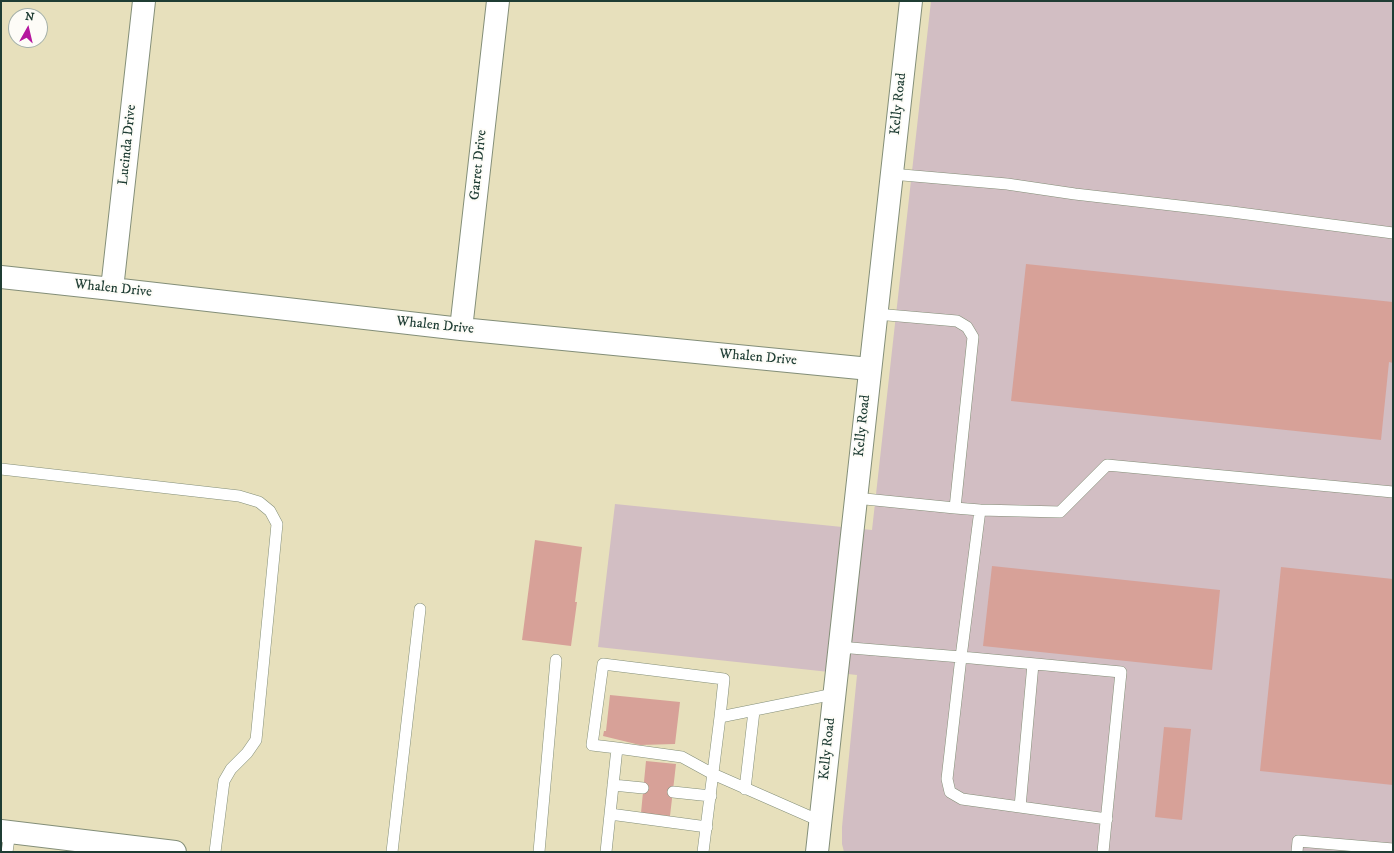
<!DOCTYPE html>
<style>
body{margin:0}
#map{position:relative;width:1394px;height:853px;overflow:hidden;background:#e7e0bc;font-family:"IM FELL DW Pica",serif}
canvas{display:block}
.frame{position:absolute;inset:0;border:2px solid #1f3d34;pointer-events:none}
.north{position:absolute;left:8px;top:8px;width:40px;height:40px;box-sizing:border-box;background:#fdfcf7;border:1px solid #a4b0a9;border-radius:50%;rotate:8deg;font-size:11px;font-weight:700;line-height:16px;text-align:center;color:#1f3d34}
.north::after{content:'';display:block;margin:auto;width:14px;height:18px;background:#b5179e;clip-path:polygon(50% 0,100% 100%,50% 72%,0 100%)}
</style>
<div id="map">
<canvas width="1394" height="853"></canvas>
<div class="frame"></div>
<div class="north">N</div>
</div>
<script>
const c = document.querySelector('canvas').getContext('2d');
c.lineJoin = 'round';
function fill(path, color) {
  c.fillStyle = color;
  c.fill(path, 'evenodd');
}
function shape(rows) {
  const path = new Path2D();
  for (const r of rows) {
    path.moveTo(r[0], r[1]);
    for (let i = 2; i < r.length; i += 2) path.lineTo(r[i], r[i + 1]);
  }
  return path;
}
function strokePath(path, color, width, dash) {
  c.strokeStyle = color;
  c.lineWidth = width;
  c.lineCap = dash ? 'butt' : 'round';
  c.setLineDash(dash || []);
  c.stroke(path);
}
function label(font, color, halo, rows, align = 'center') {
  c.font = font + ' "IM FELL DW Pica",serif';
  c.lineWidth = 4;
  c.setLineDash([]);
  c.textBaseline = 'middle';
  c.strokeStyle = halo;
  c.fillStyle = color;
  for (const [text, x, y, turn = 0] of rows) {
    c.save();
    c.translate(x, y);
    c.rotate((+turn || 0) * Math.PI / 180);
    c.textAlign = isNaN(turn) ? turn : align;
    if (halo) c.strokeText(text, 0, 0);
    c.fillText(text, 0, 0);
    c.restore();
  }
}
fill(shape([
 [931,1,1393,1,1393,852,844,852,842,844,842,827,857,675,598,647,615,504,872,530]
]), '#d2bec3');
fill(shape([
 [1026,264,1393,302,1393,363,1389,362,1381,440,1011,401],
 [535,540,582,547,575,602,577,602,571,646,522,640],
 [992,566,1220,590,1212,670,983,646],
 [1281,567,1393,579,1393,785,1260,771],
 [610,695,680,702,675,744,640,745,603,736,604,731,606,731],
 [1164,727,1191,729,1182,820,1155,817],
 [646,761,676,764,670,816,641,813]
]), '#d7a198');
const lane = shape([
 [891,174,1007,184,1075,194,1232,212,1393,233],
 [1,469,239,496,259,502,270,511,277,524,256,740,247,753,231,769,224,781,215,852],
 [855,498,955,508,973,337,967,327,957,321,876,314],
 [955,508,980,510,961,657,1121,672,1103,852],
 [980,510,1060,512,1107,465,1393,492],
 [839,647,961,657,947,779,950,792,962,799,1107,819],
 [617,748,592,745,603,664,724,679,720,717],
 [613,785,643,788],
 [745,789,754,711],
 [673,792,711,796],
 [1020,807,1033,664],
 [610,814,707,827],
 [7,852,10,832],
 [392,852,420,609],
 [539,852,556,660],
 [606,852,617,748,682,757,713,774,820,821],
 [703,852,720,717,834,694],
 [1297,852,1298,841,1393,849]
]);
const street = shape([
 [1,277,112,289,461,329,870,369],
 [112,289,144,1],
 [461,329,498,1]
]);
const secondary = shape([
 [1,831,175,852],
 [817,852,911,1]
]);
strokePath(lane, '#838e78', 12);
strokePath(street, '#838e78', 24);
strokePath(secondary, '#838e78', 24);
strokePath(lane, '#fff', 11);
strokePath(street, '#fff', 22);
strokePath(secondary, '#fff', 22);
label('14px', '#1f3d34', '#fdfcf7', [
 ["Kelly Road",899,104,-84],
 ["Lucinda Drive",128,145,-84],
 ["Garret Drive",479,165,-84],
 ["Whalen Drive",113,289,6],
 ["Whalen Drive",435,326,6],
 ["Whalen Drive",758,358,5],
 ["Kelly Road",863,426,-84],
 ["Kelly Road",828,749,-84]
]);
</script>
